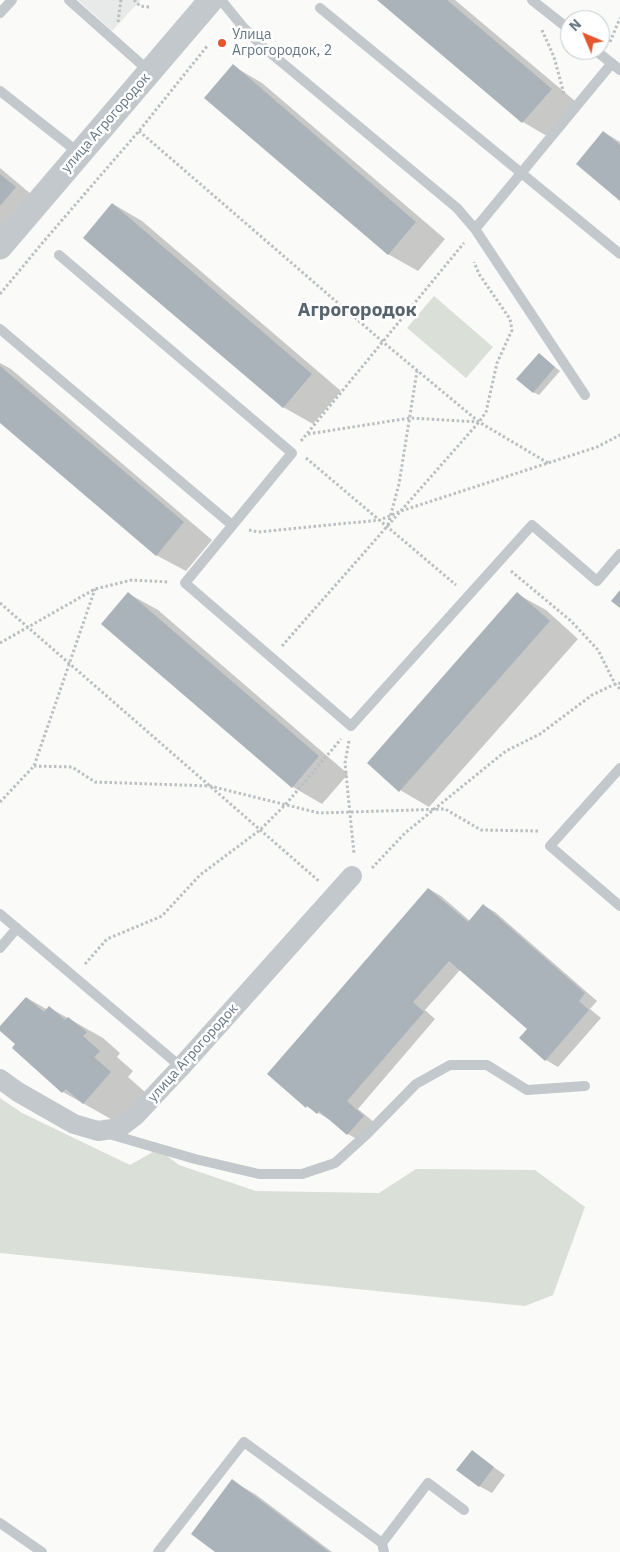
<!DOCTYPE html>
<meta charset="utf-8">
<style>
body{margin:0}
#map{position:relative;width:620px;height:1552px;overflow:hidden;background:#fafaf8;font-family:"IBM Plex Sans",sans-serif}
canvas{display:block}
.north{position:absolute;left:560px;top:10px;width:50px;height:50px;box-sizing:border-box;background:#fff;border:1px solid #c1c8cd;border-radius:50%;rotate:315deg;font-size:14px;font-weight:700;line-height:20px;text-align:center;color:#657683}
.north::after{content:'';display:block;margin:auto;width:18px;height:22px;background:#e4572e;clip-path:polygon(50% 0,100% 100%,50% 72%,0 100%)}
</style>
<div id="map">
<canvas width="620" height="1552"></canvas>
<div class="north">N</div>
</div>
<script>
const c = document.querySelector('canvas').getContext('2d');
c.lineJoin = 'round';
function fill(path, color) {
  c.fillStyle = color;
  c.fill(path, 'evenodd');
}
function shape(rows) {
  const path = new Path2D();
  for (const r of rows) {
    path.moveTo(r[0], r[1]);
    for (let i = 2; i < r.length; i += 2) path.lineTo(r[i], r[i + 1]);
  }
  return path;
}
function strokePath(path, color, width, dash) {
  c.strokeStyle = color;
  c.lineWidth = width;
  c.lineCap = dash ? 'butt' : 'round';
  c.setLineDash(dash || []);
  c.stroke(path);
}
function label(font, color, halo, rows, align = 'center') {
  c.font = font + ' "IBM Plex Sans",sans-serif';
  c.lineWidth = 5;
  c.setLineDash([]);
  c.textBaseline = 'middle';
  c.strokeStyle = halo;
  c.fillStyle = color;
  for (const [text, x, y, turn = 0] of rows) {
    c.save();
    c.translate(x, y);
    c.rotate((+turn || 0) * Math.PI / 180);
    c.textAlign = isNaN(turn) ? turn : align;
    if (halo) c.strokeText(text, 0, 0);
    c.fillText(text, 0, 0);
    c.restore();
  }
}
fill(shape([
 [78,0,141,0,112,31]
]), '#e8e9e9');
fill(shape([
 [434,296,493,347,466,378,407,328],
 [0,1098,22,1113,130,1165,158,1149,179,1165,256,1191,379,1193,416,1169,535,1170,585,1207,553,1295,525,1306,0,1253]
]), '#dadfd7');
fill(shape([
 [379,0,455,0,581,106,552,139,523,122],
 [233,66,262,83,445,239,418,271,388,254],
 [604,132,620,142,620,200],
 [0,168,44,205,0,258],
 [113,204,142,221,341,391,313,424,283,407],
 [539,355,560,371,539,395,533,392],
 [0,363,11,369,212,540,186,571,156,555,0,422],
 [129,594,158,610,348,774,322,804,293,787],
 [517,594,546,610,578,639,429,807,400,790],
 [429,889,441,896,470,921,483,905,495,912,597,1001,590,1009,601,1018,558,1067,546,1060,528,1029,460,970,425,1010,435,1019,358,1109,375,1123,360,1141,348,1134,331,1119,330,1120,307,1106],
 [27,998,48,1010,50,1008,103,1038,120,1053,117,1057,133,1071,128,1077,145,1092,118,1123,63,1092,17,1044,0,1029],
 [472,1452,505,1475,492,1493,479,1486],
 [232,1481,255,1494,332,1552,217,1552]
]), '#0003');
fill(shape([
 [377,0,447,0,552,89,522,123],
 [233,64,416,222,388,255,204,98],
 [603,131,620,145,620,201,576,164],
 [0,174,16,187,0,206],
 [112,203,312,374,283,408,83,238],
 [539,353,555,367,533,393,516,379],
 [0,366,184,522,156,556,0,423],
 [620,590,620,608,611,601],
 [128,592,319,756,292,788,101,624],
 [517,592,550,621,399,792,367,763],
 [428,888,468,922,483,904,585,993,579,1001,589,1010,545,1061,519,1038,527,1029,449,961,413,1002,424,1012,347,1101,364,1116,347,1135,319,1111,317,1114,307,1106,306,1108,267,1074],
 [26,997,44,1012,49,1006,65,1020,68,1017,87,1032,83,1036,100,1051,94,1057,111,1072,83,1104,66,1089,62,1093,12,1048,15,1044,0,1031,0,1026],
 [472,1450,494,1467,479,1487,456,1470],
 [232,1479,329,1552,215,1552,191,1534]
]), '#aab3b9');
strokePath(shape([
 [134,0,140,6,150,7],
 [118,22,121,0],
 [542,30,554,57,564,94],
 [610,42,620,18],
 [139,131,383,342,479,422],
 [0,294,44,241,139,131,208,45],
 [308,434,410,418,479,422,548,463],
 [301,441,464,243],
 [306,458,456,585],
 [388,525,399,484,417,371],
 [249,530,258,532,380,520,401,511,597,447,620,435],
 [511,571,571,621,598,650,615,684,620,689],
 [0,603,320,882],
 [0,643,95,589,132,580,169,582],
 [282,646,479,422,486,412,497,363,512,330,510,319,479,274,474,262],
 [349,741,345,763,354,854],
 [34,766,72,767,95,782,210,786,319,813,445,809,481,830,540,831],
 [0,802,34,766,95,589],
 [372,868,405,833,491,763,506,751,540,734,592,695,615,684,620,683],
 [85,964,107,939,162,916,200,875,260,830,286,804,341,739]
]), '#bbbfc2', 3, [2.5, 2.5]);
strokePath(shape([
 [69,0,150,72],
 [221,0,243,27,262,46,457,208,475,229,585,395],
 [532,0,570,30],
 [320,8,620,254],
 [0,13,12,0],
 [595,50,620,70],
 [0,91,79,153],
 [475,229,612,63],
 [59,255,292,453,185,583,351,726,532,525,597,581,620,554],
 [0,329,232,525],
 [620,768,550,846,620,906],
 [0,914,181,1067],
 [0,948,17,928],
 [109,1134,195,1159,259,1174,302,1174,335,1163,367,1134,416,1084,450,1065,487,1065,527,1090,585,1086],
 [0,1523,42,1552],
 [382,1543,428,1483,464,1510],
 [158,1552,244,1442,382,1543,384,1552]
]), '#c3c8cc', 10);
strokePath(shape([
 [0,1079,18,1092,74,1124,98,1131,119,1128,136,1115,181,1067,352,876]
]), '#c3c8cc', 20);
strokePath(shape([
 [0,247,211,0]
]), '#c3c8cc', 25);
for (const [x, y, r, color] of [
 [222,43,5,"#e4572e"]
]) {
  const dot = new Path2D();
  dot.arc(x, y, r, 0, 2 * Math.PI);
  c.fillStyle = color;
  c.fill(dot);
  strokePath(dot, '#fff', 2);
}
label('14px', '#657683', '#fff', [
 ["Улица",232,35],
 ["Агрогородок, 2",232,51]
], 'left');
label('14px', '#657683', '#fff', [
 ["улица Агрогородок",106,123,-49],
 ["улица Агрогородок",193,1053,-48]
]);
label('bold 19px', '#57646e', '#fff', [
 ["Агрогородок",357,311]
]);
</script>
